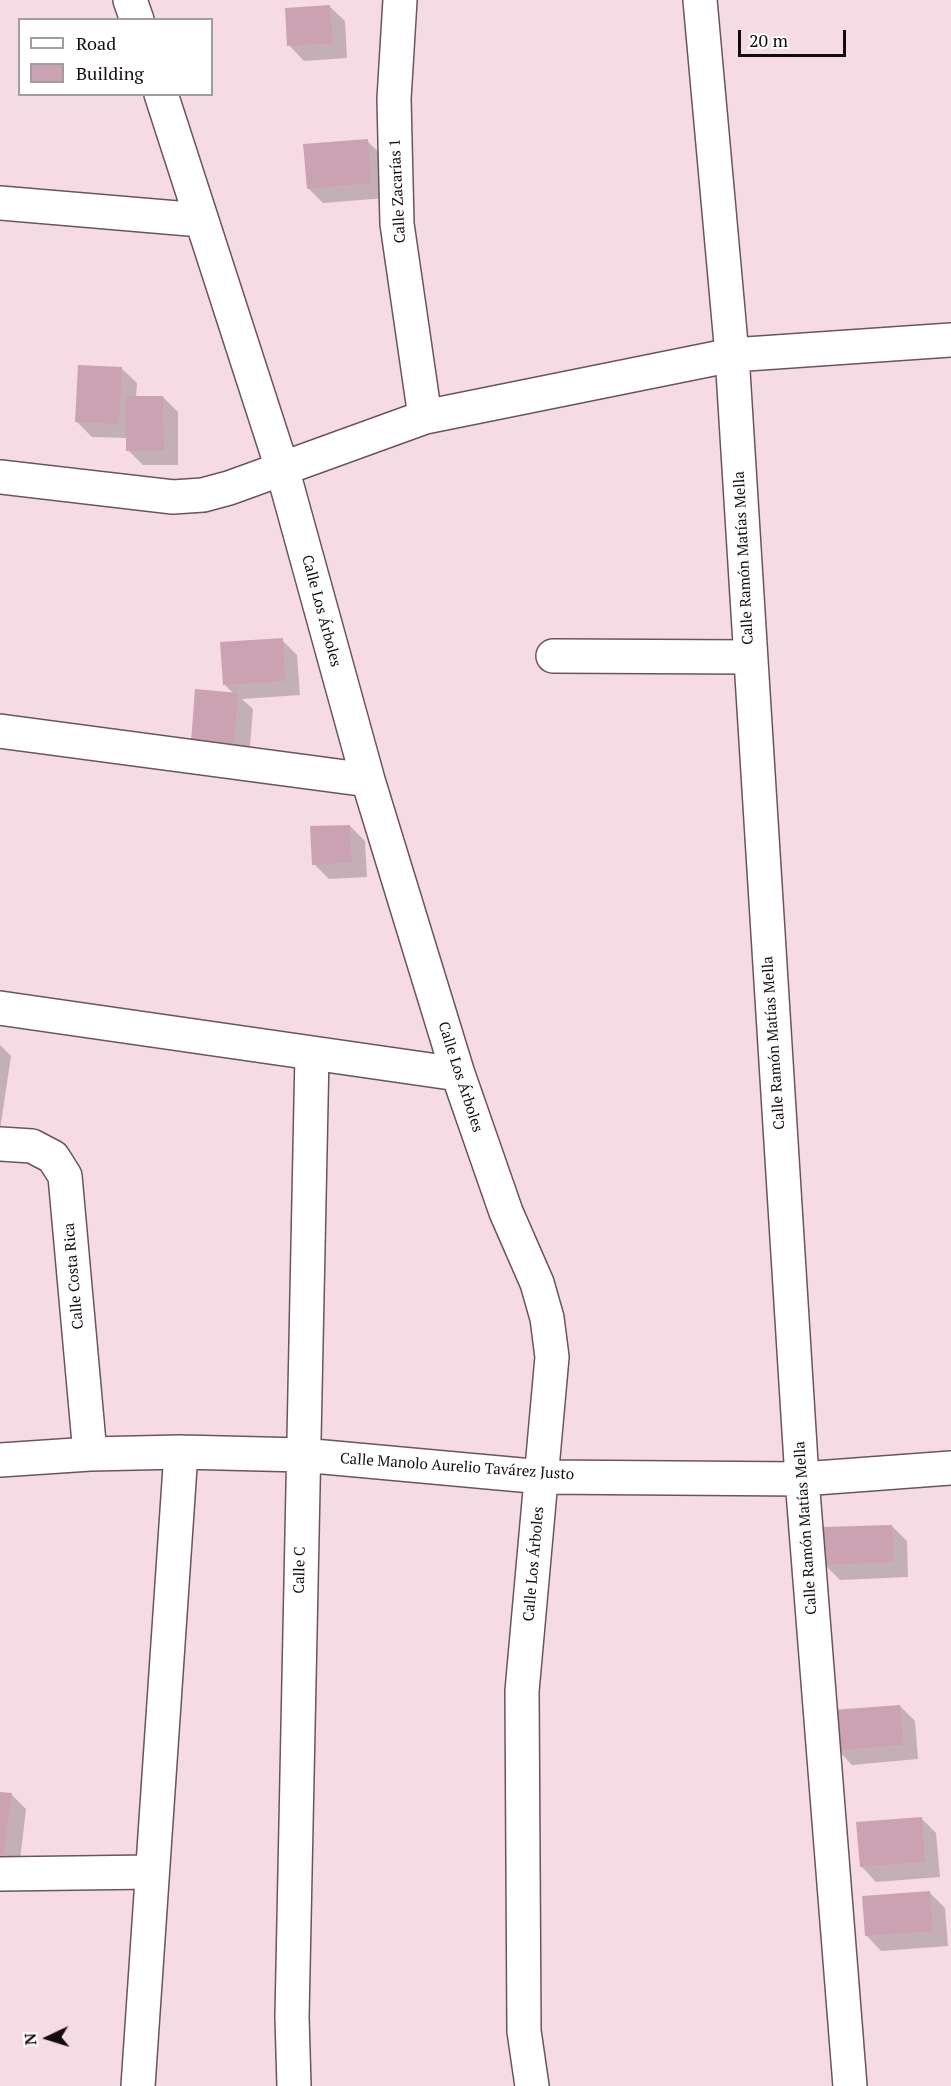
<!DOCTYPE html>
<meta charset="utf-8">
<style>
body{margin:0}
#map{position:relative;width:951px;height:2086px;overflow:hidden;background:#f6dbe5;font-family:"PT Serif",serif}
canvas{display:block}
.legend{position:absolute;left:18px;top:18px;width:195px;height:78px;box-sizing:border-box;background:#fff;border:2px solid #a19d9f;margin:0;padding:8px 10px;list-style:none;font-size:18px;color:#140b0f}
.legend li{display:flex;align-items:center;gap:12px;height:30px}
.legend b{width:30px;border:2px solid #a19d9f}
.north{position:absolute;left:18px;top:2008px;width:60px;height:60px;-webkit-text-stroke:4px #fff;paint-order:stroke;rotate:266deg;font-size:16px;font-weight:700;line-height:24px;text-align:center;color:#140b0f}
.north::after{content:'';display:block;margin:auto;width:21px;height:27px;background:#140b0f;clip-path:polygon(50% 0,100% 100%,50% 72%,0 100%)}
.scale{position:absolute;left:738px;top:30px;width:108px;height:27px;box-sizing:border-box;border:3px solid #140b0f;border-top:0;padding-left:8px;font-size:18px;line-height:21px;white-space:nowrap;color:#140b0f;-webkit-text-stroke:4px #fff;paint-order:stroke}
</style>
<div id="map">
<canvas width="951" height="2086"></canvas>
<ul class="legend">
<li><b style="height:8px;background:#fff"></b>Road</li>
<li><b style="height:16px;background:#caa2b2"></b>Building</li>
</ul>
<div class="north">N</div>
<div class="scale">20 m</div>
</div>
<script>
const c = document.querySelector('canvas').getContext('2d');
c.lineJoin = 'round';
function fill(path, color) {
  c.fillStyle = color;
  c.fill(path, 'evenodd');
}
function shape(rows) {
  const path = new Path2D();
  for (const r of rows) {
    path.moveTo(r[0], r[1]);
    for (let i = 2; i < r.length; i += 2) path.lineTo(r[i], r[i + 1]);
  }
  return path;
}
function strokePath(path, color, width, dash) {
  c.strokeStyle = color;
  c.lineWidth = width;
  c.lineCap = dash ? 'butt' : 'round';
  c.setLineDash(dash || []);
  c.stroke(path);
}
function label(font, color, halo, rows, align = 'center') {
  c.font = font + ' "PT Serif",serif';
  c.lineWidth = 6;
  c.setLineDash([]);
  c.textBaseline = 'middle';
  c.strokeStyle = halo;
  c.fillStyle = color;
  for (const [text, x, y, turn = 0] of rows) {
    c.save();
    c.translate(x, y);
    c.rotate((+turn || 0) * Math.PI / 180);
    c.textAlign = isNaN(turn) ? turn : align;
    if (halo) c.strokeText(text, 0, 0);
    c.fillText(text, 0, 0);
    c.restore();
  }
}
fill(shape([
 [329,6,345,21,347,58,304,61,289,45],
 [367,141,383,156,386,198,323,203,308,188],
 [121,368,137,383,136,397,163,397,178,412,178,465,143,465,128,450,128,438,92,437,77,422],
 [282,640,297,655,300,695,242,699,253,709,249,759,208,757,234,694,224,684],
 [350,826,365,841,367,877,329,879,314,864],
 [0,1045,11,1056,0,1130],
 [892,1526,907,1541,908,1577,840,1580,825,1565],
 [900,1706,915,1721,918,1759,852,1765,837,1749],
 [0,1793,11,1794,26,1809,19,1869,0,1867],
 [921,1818,936,1833,940,1877,876,1882,861,1866],
 [930,1893,945,1908,948,1946,881,1951,866,1935]
]), '#0003');
fill(shape([
 [330,5,333,43,287,46,285,8],
 [368,139,371,183,307,189,303,144],
 [78,365,122,367,119,424,75,422],
 [126,396,163,396,164,450,126,451],
 [283,638,285,681,223,685,220,642],
 [195,689,238,693,234,745,191,742],
 [350,825,352,862,312,865,310,826],
 [892,1525,894,1562,823,1565,822,1527],
 [900,1705,904,1745,835,1750,832,1710],
 [0,1792,12,1793,4,1855,0,1854],
 [922,1817,925,1862,860,1867,856,1822],
 [930,1891,933,1931,865,1936,862,1896]
]), '#caa2b2');
const minor = shape([
 [130,0,137,20],
 [400,0,394,99,397,224,425,417],
 [700,0,732,355,802,1479,850,2086],
 [161,94,282,468,368,780,458,1074,506,1212,537,1283,547,1318,552,1357,522,1691,524,2031,532,2086],
 [0,203,201,220],
 [0,477,173,497,203,495,229,488,425,417,732,355,951,340],
 [553,656,749,657],
 [0,731,368,780],
 [0,1008,458,1074],
 [0,1144,32,1146,53,1157,65,1176,90,1454],
 [0,1460,90,1454,181,1452,302,1455,543,1477,802,1479,951,1468],
 [0,1874,152,1872],
 [138,2086,181,1452],
 [294,2086,292,2017,312,1054]
]);
strokePath(minor, '#6b545d', 36);
strokePath(minor, '#fff', 33);
label('15px', '#140b0f', '#fff', [
 ["Calle Zacarías 1",398,191,-93],
 ["Calle Ramón Matías Mella",744,558,-93],
 ["Calle Los Árboles",321,611,75],
 ["Calle Ramón Matías Mella",774,1043,-94],
 ["Calle Los Árboles",460,1077,72],
 ["Calle Costa Rica",74,1276,-95],
 ["Calle Manolo Aurelio Tavárez Justo",457,1467,4],
 ["Calle Ramón Matías Mella",806,1528,-94],
 ["Calle Los Árboles",534,1564,-85],
 ["Calle C",300,1570,-89]
]);
</script>
